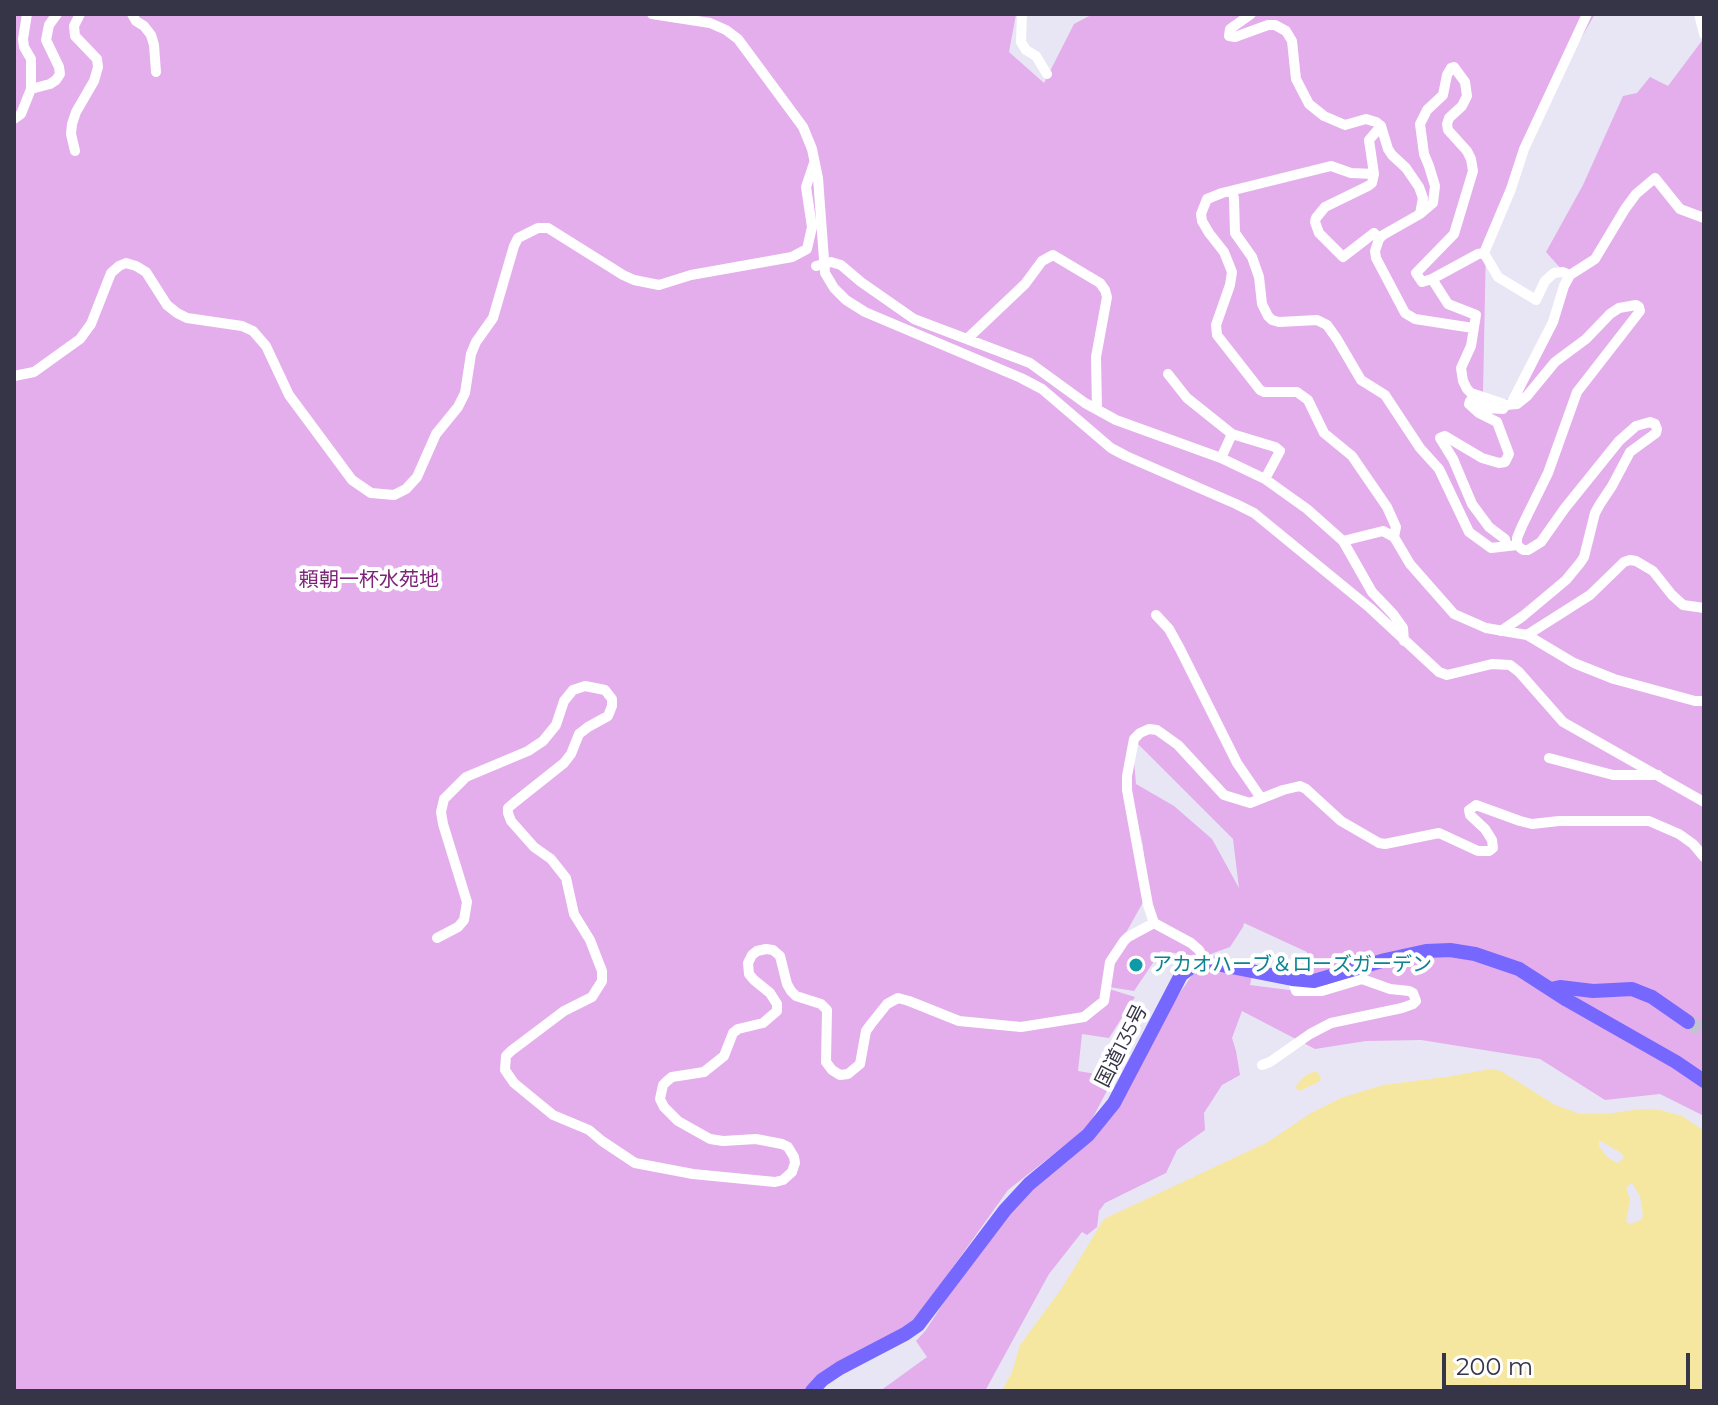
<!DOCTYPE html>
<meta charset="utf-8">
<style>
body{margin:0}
#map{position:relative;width:1718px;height:1405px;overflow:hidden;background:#e8e6f4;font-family:Montserrat,sans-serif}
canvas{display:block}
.frame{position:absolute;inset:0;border:16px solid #363548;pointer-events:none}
.scale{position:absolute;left:1442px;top:1353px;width:248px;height:36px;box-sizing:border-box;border:4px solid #363548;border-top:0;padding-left:10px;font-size:24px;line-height:28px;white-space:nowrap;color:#363548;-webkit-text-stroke:6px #fff;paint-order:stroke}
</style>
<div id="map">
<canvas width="1718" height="1405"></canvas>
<div class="frame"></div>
<div class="scale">200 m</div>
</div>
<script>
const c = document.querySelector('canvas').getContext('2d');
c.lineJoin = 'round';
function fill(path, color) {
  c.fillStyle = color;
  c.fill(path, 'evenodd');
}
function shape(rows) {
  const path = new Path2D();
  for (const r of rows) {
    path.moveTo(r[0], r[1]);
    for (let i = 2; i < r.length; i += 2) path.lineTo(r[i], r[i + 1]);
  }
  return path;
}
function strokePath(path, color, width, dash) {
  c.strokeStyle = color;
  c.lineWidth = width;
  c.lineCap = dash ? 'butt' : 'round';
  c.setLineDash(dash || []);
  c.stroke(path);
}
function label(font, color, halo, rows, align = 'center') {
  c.font = font + ' Montserrat,"Noto Sans JP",sans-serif';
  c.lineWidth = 8;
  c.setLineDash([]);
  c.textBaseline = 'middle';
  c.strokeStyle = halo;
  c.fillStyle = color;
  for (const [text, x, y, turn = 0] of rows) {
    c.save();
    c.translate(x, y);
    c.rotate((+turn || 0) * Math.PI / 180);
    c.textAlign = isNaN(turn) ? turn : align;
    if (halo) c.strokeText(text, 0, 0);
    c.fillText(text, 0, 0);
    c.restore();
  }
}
fill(shape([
 [14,14,1016,14,1009,52,1044,83,1074,24,1093,14,1595,14,1553,87,1486,244,1483,393,1491,398,1513,400,1570,279,1546,252,1583,185,1623,96,1637,93,1650,77,1668,86,1704,38,1704,1116,1660,1094,1605,1100,1540,1059,1421,1040,1366,1041,1315,1049,1242,1011,1232,1038,1236,1051,1240,1075,1222,1085,1204,1113,1205,1130,1177,1150,1166,1173,1105,1203,1099,1211,1097,1227,1087,1235,1082,1232,1049,1274,985,1391,880,1391,927,1357,916,1341,926,1330,993,1226,1114,1103,1175,1000,1206,955,1189,955,1161,951,1134,991,1109,987,1109,989,1135,997,1109,1038,1082,1034,1078,1071,1102,1075,1112,1081,1088,1127,1008,1190,905,1334,811,1391,14,1391],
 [1132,738,1233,839,1239,888,1212,839,1174,806,1136,784],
 [1141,833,1152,916,1110,961,1146,897],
 [1244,923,1307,952,1312,993,1250,985,1252,976,1208,955,1230,947,1243,927]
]), '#e4adeb');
fill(shape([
 [1491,1069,1501,1071,1555,1105,1580,1114,1605,1114,1641,1109,1660,1110,1682,1116,1704,1131,1704,1391,1002,1391,1012,1372,1020,1345,1062,1288,1104,1219,1268,1142,1311,1113,1341,1098,1383,1085,1446,1077],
 [1599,1140,1621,1153,1624,1157,1622,1160,1617,1163,1607,1157,1599,1146],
 [1632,1183,1640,1196,1643,1216,1641,1220,1630,1224,1626,1222,1630,1200,1626,1187],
 [1316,1071,1321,1078,1319,1082,1299,1091,1297,1089,1296,1087,1298,1083,1306,1075]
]), '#f5e79f');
strokePath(shape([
 [1688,1022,1704,1032]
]), '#c4c3d2', 14, [14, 7]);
strokePath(shape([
 [132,14,136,21,144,26,151,35,154,45,156,72],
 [652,14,710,23,726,30,738,39,803,127,812,149,818,178,825,273,834,288,846,300,865,312,1021,378,1042,389,1111,448,1126,456,1236,504,1254,513,1370,608,1439,672,1447,675,1492,664,1510,665,1519,672,1563,722,1704,802],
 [1022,14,1021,42,1026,50,1036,56,1047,74],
 [1251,14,1230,29,1229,36,1235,37,1268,25,1275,25,1286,31,1292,41,1296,79,1309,104,1324,116,1345,125,1366,119,1376,122,1381,126,1388,149,1392,155,1406,168,1419,187,1423,198,1420,214,1383,235,1379,239,1375,251,1376,258,1405,313,1415,319,1473,328],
 [1699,14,1704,34],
 [31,89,50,84,56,80,60,74,59,67,46,40,49,25,57,14],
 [14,119,21,114,31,89,31,59,24,47,23,39,27,14],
 [75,151,71,134,72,124,76,112,94,81,98,67,97,59,75,36,74,26,80,14],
 [1374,174,1351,173,1331,166,1222,193,1207,199,1201,214,1202,221,1209,233,1224,252,1232,272,1230,285,1216,325,1217,335,1260,390,1264,392,1297,392,1308,400,1324,433,1352,456,1387,507,1396,527,1394,537,1410,564,1454,614,1486,628,1527,635],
 [1232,191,1234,198,1235,233,1252,257,1259,277,1262,304,1268,316,1272,320,1279,322,1317,320,1327,325,1337,339,1361,380,1385,395,1420,448,1439,469,1469,532,1491,548,1517,545,1523,550,1528,550,1541,542,1565,508,1619,441,1636,426,1650,422,1655,424,1657,429,1656,433,1630,452,1612,486,1600,504,1595,513,1584,557,1580,563,1566,580,1523,616,1501,631],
 [1420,214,1433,203,1435,186,1429,166,1424,154,1420,124,1427,110,1443,95,1447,75,1451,68,1454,67,1465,82,1467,96,1462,106,1449,118,1447,124,1448,130,1467,151,1471,159,1473,171,1454,234,1416,273,1422,282,1432,279],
 [1379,239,1374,233,1343,257,1319,233,1315,222,1316,218,1325,207,1368,186,1372,183,1374,174,1369,140,1381,126],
 [1484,253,1478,254,1432,279,1448,304,1476,315,1471,346,1461,368,1463,381,1467,389,1471,393,1504,404],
 [816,266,831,262,841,265,861,282,914,319,1030,363,1085,403,1116,420,1221,458,1265,479,1307,509,1343,541,1372,592,1393,614,1403,628,1404,641],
 [1570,275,1595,259,1625,209,1636,194,1655,178,1680,209,1704,218],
 [967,339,1025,284,1042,261,1053,255,1100,283,1105,290,1107,297,1096,357,1097,409],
 [1168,374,1187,398,1232,434,1275,447,1280,451,1265,479],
 [14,376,34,372,80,339,91,324,111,273,119,266,126,263,136,266,146,272,167,305,177,313,187,318,242,326,253,331,266,346,289,395,352,480,371,493,394,495,406,489,417,477,436,434,458,407,465,393,471,354,476,342,493,318,514,246,518,238,538,228,548,228,623,275,634,280,659,285,691,275,792,257,807,249,812,227,806,187,814,163],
 [1511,404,1553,322,1564,286,1570,275,1563,272,1554,273,1545,281,1536,300,1498,277,1484,253,1511,189,1524,149,1587,14],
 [1221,458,1232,434],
 [1343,541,1383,531,1394,537],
 [1507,546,1505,539,1489,527,1472,504,1453,459,1440,438,1445,436,1482,458,1499,463,1505,462,1509,454,1497,422,1479,413,1469,404,1470,401,1487,408,1503,409,1506,405,1517,404,1527,396,1555,362,1586,339,1610,314,1619,308,1636,305,1639,307,1640,311,1577,392,1548,473,1522,526,1517,538,1517,545],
 [1704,608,1683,605,1672,595,1653,571,1636,561,1630,560,1624,562,1590,595,1527,635,1574,663,1614,679,1695,701,1704,701],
 [1156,615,1169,629,1180,649,1237,763,1261,798],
 [1549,758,1613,775,1658,775],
 [437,938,458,927,464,920,467,902,443,824,441,812,444,799,466,777,528,751,543,741,556,725,564,701,573,690,585,686,605,690,612,699,612,706,608,716,588,727,579,734,571,754,564,763,515,802,508,808,508,813,511,821,534,847,551,859,566,878,574,914,590,940,602,971,602,981,592,997,564,1011,511,1051,506,1056,505,1070,514,1083,553,1115,589,1130,602,1141,635,1163,693,1174,775,1182,783,1180,792,1172,795,1163,794,1157,788,1147,782,1144,756,1139,723,1141,710,1139,678,1121,664,1107,660,1099,663,1085,667,1081,672,1077,704,1072,724,1056,733,1033,738,1029,763,1023,777,1011,777,1004,770,993,754,980,749,974,748,963,752,955,757,951,766,949,773,950,780,956,787,984,791,991,796,996,821,1004,827,1010,826,1062,832,1070,840,1075,848,1074,860,1064,866,1031,871,1024,887,1004,898,998,909,1001,959,1021,1021,1027,1084,1017,1104,1001,1110,962,1124,941,1128,937,1154,923],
 [1206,962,1199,950,1191,943,1154,923,1148,905,1127,790,1127,776,1134,739,1140,733,1149,729,1157,730,1178,745,1224,795,1250,803,1283,790,1300,786,1306,789,1341,821,1379,843,1385,844,1439,833,1478,851,1489,851,1493,848,1492,840,1485,829,1470,815,1469,810,1476,805,1520,821,1532,824,1559,821,1649,821,1679,834,1693,844,1704,857],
 [1262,1065,1270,1062,1310,1034,1331,1023,1402,1008,1413,1004,1416,1001,1413,993,1409,991,1390,989,1362,979,1322,991,1296,991,1292,979]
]), '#fff', 10);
strokePath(shape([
 [1551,989,1560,987,1593,991,1632,989,1652,997,1688,1022],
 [812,1391,822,1380,840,1368,905,1334,918,1325,1005,1210,1029,1184,1088,1135,1114,1103,1181,975,1193,966,1206,962,1292,979,1314,981,1385,960,1426,951,1450,950,1475,954,1519,969,1567,1000,1676,1062,1704,1081]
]), '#7667ff', 14);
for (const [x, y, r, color] of [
 [1136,965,8,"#0f9aa8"]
]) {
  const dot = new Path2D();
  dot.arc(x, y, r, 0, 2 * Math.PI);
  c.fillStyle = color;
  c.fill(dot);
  strokePath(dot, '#fff', 3);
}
label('20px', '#7d2478', '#fff', [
 ["頼朝一杯水苑地",369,580]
]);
label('20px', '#0d838f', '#fff', [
 ["アカオハーブ＆ローズガーデン",1152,965]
], 'left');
label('20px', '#363548', '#fff', [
 ["国道135号",1122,1046,-63]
]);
</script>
